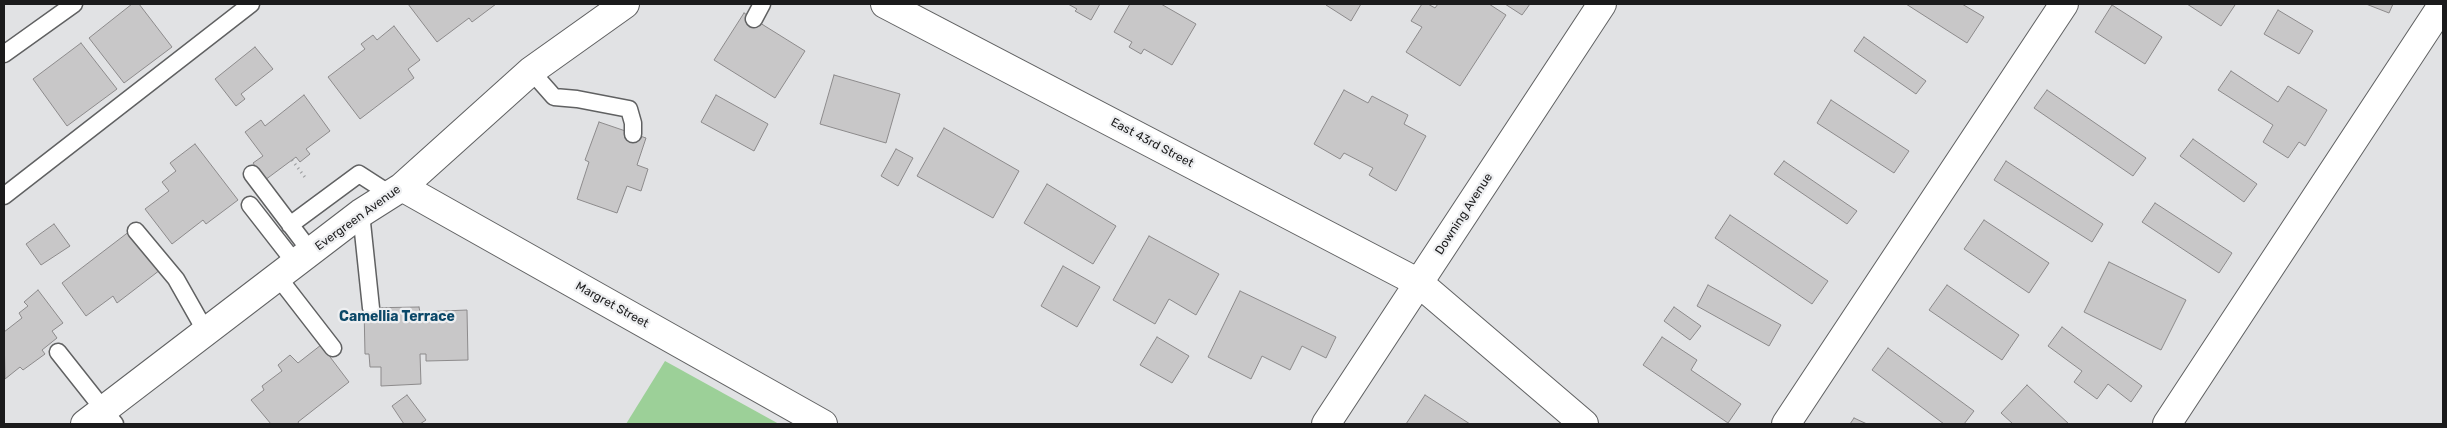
<!DOCTYPE html>
<style>
body{margin:0}
#map{position:relative;width:2447px;height:428px;overflow:hidden;background:#e1e2e4;font-family:Rubik,sans-serif}
canvas{display:block}
.frame{position:absolute;inset:0;border:5px solid #1b1b1c;pointer-events:none}
</style>
<div id="map">
<canvas width="2447" height="428"></canvas>
<div class="frame"></div>
</div>
<script>
const c = document.querySelector('canvas').getContext('2d');
c.lineJoin = 'round';
function fill(path, color) {
  c.fillStyle = color;
  c.fill(path, 'evenodd');
}
function shape(rows) {
  const path = new Path2D();
  for (const r of rows) {
    path.moveTo(r[0], r[1]);
    for (let i = 2; i < r.length; i += 2) path.lineTo(r[i], r[i + 1]);
  }
  return path;
}
function strokePath(path, color, width, dash) {
  c.strokeStyle = color;
  c.lineWidth = width;
  c.lineCap = dash ? 'butt' : 'round';
  c.setLineDash(dash || []);
  c.stroke(path);
}
function label(font, color, halo, rows, align = 'center') {
  c.font = font + ' Rubik,sans-serif';
  c.lineWidth = 4.5;
  c.setLineDash([]);
  c.textBaseline = 'middle';
  c.strokeStyle = halo;
  c.fillStyle = color;
  for (const [text, x, y, turn = 0] of rows) {
    c.save();
    c.translate(x, y);
    c.rotate((+turn || 0) * Math.PI / 180);
    c.textAlign = isNaN(turn) ? turn : align;
    if (halo) c.strokeText(text, 0, 0);
    c.fillText(text, 0, 0);
    c.restore();
  }
}
fill(shape([
 [665,361,779,424,626,424]
]), '#9cd098');
const building = shape([
 [132,4,139,4,172,47,124,83,89,38,132,4],
 [408,4,496,4,472,22,469,18,437,42,408,4],
 [1068,4,1100,4,1091,20,1075,11,1077,9,1068,4],
 [1130,4,1161,4,1196,24,1172,65,1144,49,1141,54,1129,47,1132,42,1114,32,1130,4],
 [1327,4,1361,4,1351,21,1326,5,1327,4],
 [1422,4,1428,4,1435,8,1438,4,1489,4,1506,15,1460,86,1406,52,1422,27,1411,21,1422,4],
 [1505,4,1530,4,1522,15,1505,4],
 [1906,4,1962,4,1984,17,1967,43,1906,4],
 [2187,4,2233,4,2235,5,2221,26,2187,4],
 [2366,4,2393,4,2389,13,2366,4],
 [2112,5,2162,37,2145,64,2095,32,2112,5],
 [2278,10,2313,31,2299,54,2264,34,2278,10],
 [744,13,805,51,775,98,714,60,744,13],
 [394,26,420,60,408,69,414,78,360,119,328,77,365,49,361,44,373,35,377,40,394,26],
 [1864,37,1926,81,1916,94,1854,51,1864,37],
 [81,43,117,89,67,126,33,79,81,43],
 [255,47,273,69,241,94,245,99,236,106,215,79,255,47],
 [2231,71,2278,102,2288,86,2327,110,2305,146,2299,142,2288,158,2263,142,2273,125,2218,90,2231,71],
 [834,75,900,94,886,143,820,124,834,75],
 [1344,90,1368,103,1372,96,1408,115,1404,124,1426,136,1396,191,1369,175,1373,168,1344,153,1340,159,1314,144,1344,90],
 [2047,90,2146,158,2133,176,2034,108,2047,90],
 [304,95,330,131,306,149,310,154,300,162,296,157,265,180,253,163,263,156,245,132,261,120,265,126,304,95],
 [716,95,768,124,754,151,701,122,716,95],
 [1831,100,1909,151,1894,173,1817,123,1831,100],
 [599,122,646,138,637,165,648,169,641,191,627,186,617,213,577,199,589,162,585,160,599,122],
 [944,128,1019,171,993,218,917,176,944,128],
 [2193,139,2257,184,2244,202,2180,156,2193,139],
 [195,144,238,200,206,224,203,220,172,244,145,209,169,191,162,182,176,171,170,163,195,144],
 [896,149,913,158,898,186,881,176,896,149],
 [1784,161,1857,211,1847,224,1774,174,1784,161],
 [2006,161,2103,224,2092,242,1994,180,2006,161],
 [1047,184,1116,226,1093,264,1024,223,1047,184],
 [2155,203,2232,253,2219,273,2142,222,2155,203],
 [1730,215,1828,281,1812,304,1715,238,1730,215],
 [1984,220,2049,263,2029,293,1964,249,1984,220],
 [54,224,70,246,41,265,26,244,54,224],
 [130,231,160,270,117,303,113,296,86,316,62,283,130,231],
 [1149,236,1219,274,1196,315,1169,299,1155,324,1113,300,1149,236],
 [2109,262,2186,300,2161,350,2084,312,2109,262],
 [1063,266,1100,287,1077,327,1041,306,1063,266],
 [1708,285,1781,325,1769,346,1697,306,1708,285],
 [1947,285,2019,335,2002,360,1929,310,1947,285],
 [38,290,63,323,52,331,57,338,42,350,45,354,23,370,20,367,5,379,4,332,22,318,19,313,28,306,24,302,38,290],
 [1240,291,1336,337,1326,358,1302,346,1290,370,1262,356,1251,379,1208,357,1240,291],
 [419,307,420,312,467,310,468,360,426,361,426,354,420,354,421,384,381,386,381,367,370,367,369,354,365,354,364,308,419,307],
 [1674,307,1701,326,1690,340,1664,321,1674,307],
 [2062,327,2142,386,2131,402,2108,384,2097,399,2074,382,2082,371,2048,346,2062,327],
 [1157,337,1189,356,1172,383,1140,365,1157,337],
 [1662,337,1697,360,1691,370,1741,404,1728,423,1643,365,1662,337],
 [321,345,349,382,298,422,299,424,271,424,251,400,264,390,262,386,282,371,278,365,290,355,298,363,321,345],
 [1888,348,1974,411,1964,424,1944,424,1872,370,1888,348],
 [2027,385,2069,424,2013,424,2001,413,2027,385],
 [407,395,426,420,420,424,404,424,392,406,407,395],
 [1425,395,1470,424,1406,424,1425,395],
 [1854,418,1867,424,1850,424,1854,418]
]);
fill(building, '#c8c7c8');
strokePath(building, '#8c8a8b', 1);
const service = shape([
 [754,19,762,4],
 [4,54,74,4],
 [531,71,554,97,577,99,629,109,633,123,633,134],
 [252,174,311,252],
 [4,196,251,4],
 [250,205,296,264],
 [361,213,371,308],
 [290,225,359,174,390,194],
 [136,231,176,279,206,332],
 [278,277,333,348],
 [58,352,115,424]
]);
const minor = shape([
 [885,4,1419,283,1584,424],
 [402,187,823,424],
 [85,424,361,213,402,187,531,71,625,4],
 [1326,424,1602,4],
 [1786,424,2064,4],
 [2167,424,2443,4]
]);
strokePath(service, '#606162', 19);
strokePath(minor, '#606162', 30);
strokePath(shape([
 [292,160,307,180]
]), '#9a9b9d', 3, [1, 4]);
strokePath(service, '#fff', 16);
strokePath(minor, '#fff', 28);
label('12px', '#1b1b1c', '#eeeff1', [
 ["East 43rd Street",1152,143,28],
 ["Downing Avenue",1464,214,-57],
 ["Evergreen Avenue",358,218,-36],
 ["Margret Street",612,305,29]
]);
label('bold 14px', '#0b4868', '#eeeff1', [
 ["Camellia Terrace",397,317]
]);
</script>
